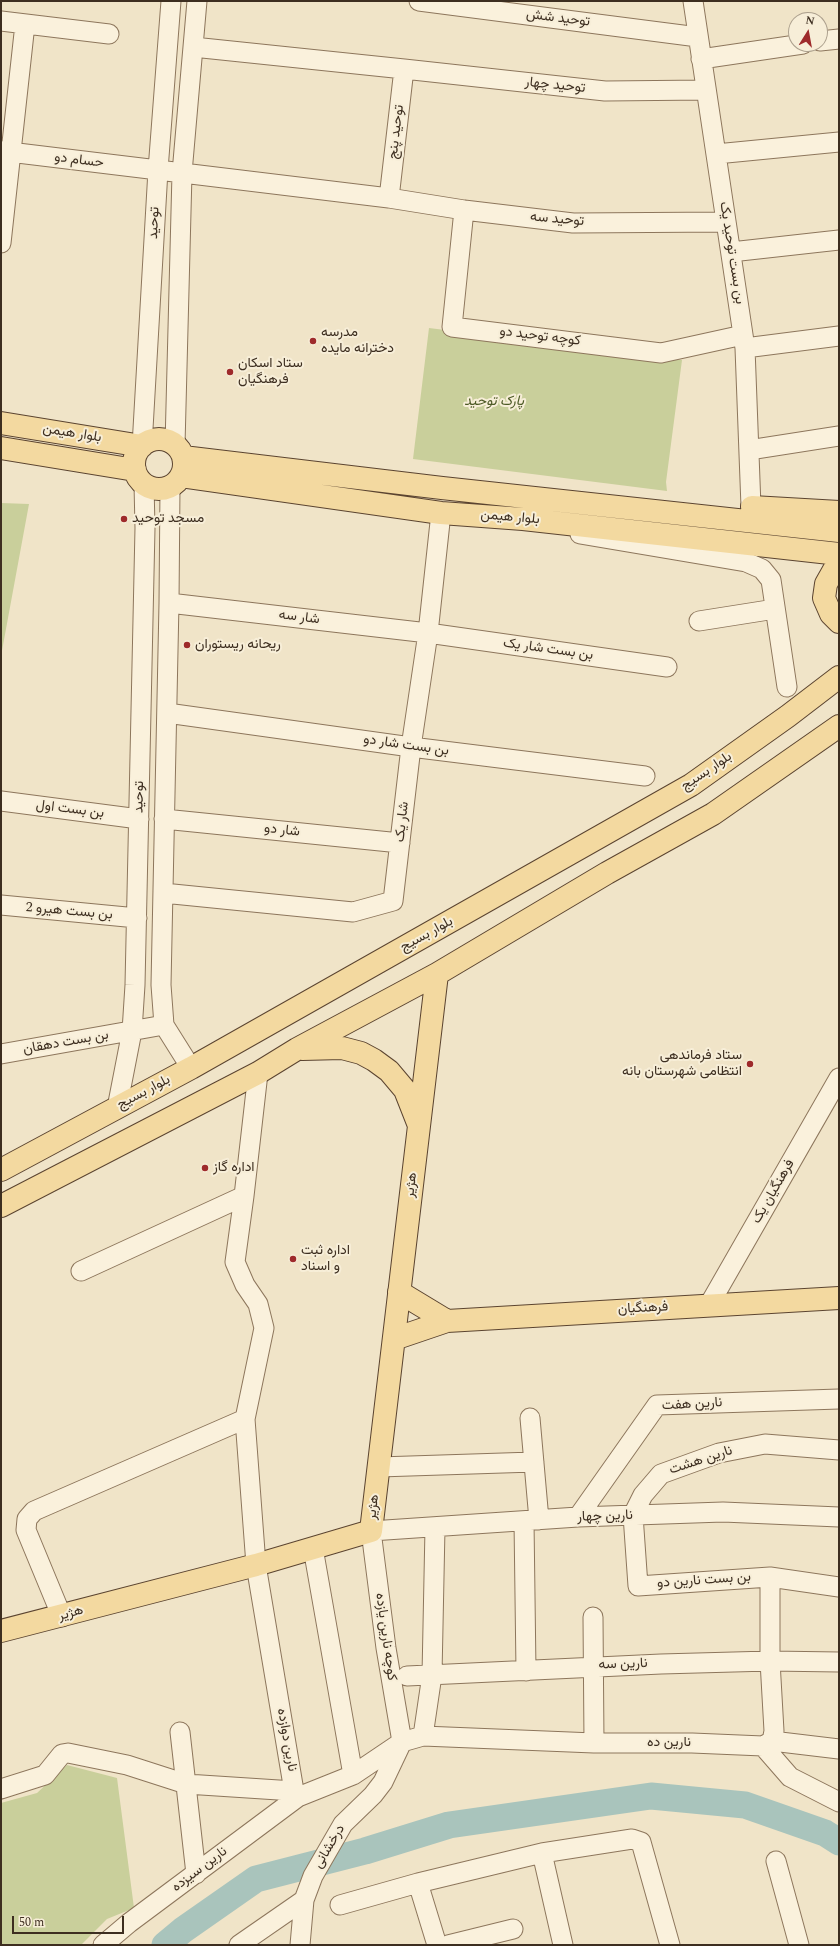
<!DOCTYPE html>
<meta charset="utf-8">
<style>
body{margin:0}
#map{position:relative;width:840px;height:1946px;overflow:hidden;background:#f0e4c8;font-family:Spectral,serif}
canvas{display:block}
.frame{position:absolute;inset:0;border:2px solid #3d2e20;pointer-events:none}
.north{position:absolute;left:788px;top:12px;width:40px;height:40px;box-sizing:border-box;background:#f7eed8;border:1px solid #ada18e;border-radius:50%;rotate:11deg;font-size:11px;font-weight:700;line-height:16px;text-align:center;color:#3d2e20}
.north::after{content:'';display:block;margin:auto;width:14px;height:18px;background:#9e2a2b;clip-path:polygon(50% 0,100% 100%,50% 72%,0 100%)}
.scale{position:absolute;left:12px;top:1916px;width:112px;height:18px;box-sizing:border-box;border:2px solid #3d2e20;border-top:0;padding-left:5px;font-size:12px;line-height:14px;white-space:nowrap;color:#3d2e20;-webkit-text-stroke:3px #f7eed8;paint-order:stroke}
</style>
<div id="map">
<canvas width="840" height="1946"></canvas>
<div class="frame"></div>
<div class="north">N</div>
<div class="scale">50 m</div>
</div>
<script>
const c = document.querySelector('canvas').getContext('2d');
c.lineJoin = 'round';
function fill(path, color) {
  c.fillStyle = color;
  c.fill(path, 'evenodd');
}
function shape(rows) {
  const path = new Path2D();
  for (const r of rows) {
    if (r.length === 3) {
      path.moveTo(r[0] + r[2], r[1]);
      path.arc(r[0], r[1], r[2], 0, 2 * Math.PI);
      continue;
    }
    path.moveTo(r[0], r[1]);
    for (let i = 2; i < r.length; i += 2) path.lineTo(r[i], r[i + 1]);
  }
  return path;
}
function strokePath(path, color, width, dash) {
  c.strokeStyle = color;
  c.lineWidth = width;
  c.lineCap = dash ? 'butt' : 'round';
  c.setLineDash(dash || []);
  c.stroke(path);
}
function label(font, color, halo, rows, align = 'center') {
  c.font = font + ' Spectral,Vazirmatn,serif';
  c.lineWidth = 4;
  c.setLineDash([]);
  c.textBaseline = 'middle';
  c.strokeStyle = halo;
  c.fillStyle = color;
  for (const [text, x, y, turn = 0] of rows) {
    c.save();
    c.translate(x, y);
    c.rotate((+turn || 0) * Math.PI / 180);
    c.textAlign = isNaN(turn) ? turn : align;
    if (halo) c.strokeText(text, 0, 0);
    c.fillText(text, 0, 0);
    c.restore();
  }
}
fill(shape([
 [429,328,682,360,666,482,667,491,413,459],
 [1,503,29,504,1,656],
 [67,1765,117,1778,134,1908,107,1919,81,1945,1,1945,1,1803,37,1793]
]), '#c9cf9b');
strokePath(shape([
 [165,1945,183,1930,256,1879,365,1851,449,1825,651,1796,745,1805,825,1833,839,1842]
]), '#a9c4bc', 27);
const minor = shape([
 [419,1,698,37],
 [693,1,745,348,751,507],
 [1,21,109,34],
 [820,41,839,39],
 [193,47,404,69,389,198],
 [701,59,803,44],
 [404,69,605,91,706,90],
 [1,151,389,198,464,210,573,223,726,222],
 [716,154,839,142],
 [464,210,452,327,661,353,743,335],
 [1,243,25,24],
 [731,252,839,240],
 [745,348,839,336],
 [175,445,182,173,197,1],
 [142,446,158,170,171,1],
 [749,450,839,436],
 [170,487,169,603,161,985,164,1025,191,1068],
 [580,534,746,562,762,569,771,580,787,687],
 [169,603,428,633,667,667],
 [699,621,775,609],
 [167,713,411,747,645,776],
 [1,801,139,819],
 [164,819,400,843],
 [163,893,353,912,393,901,411,747,428,633,441,513],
 [1,905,137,918],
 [1,1054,164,1025],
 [258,1073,244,1196,235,1262,245,1285,258,1304,264,1328,245,1419,256,1565,294,1791,298,1797,353,1775,402,1742,423,1736,594,1743,692,1743,763,1746,772,1741,774,1731,770,1661,770,1577],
 [117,1108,132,1031,135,985,145,528,144,484],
 [81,1271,244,1196],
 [709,1305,839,1078],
 [530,1418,539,1520],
 [839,1450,765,1444,719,1453,661,1474,643,1495,633,1515,638,1586,770,1577,839,1587],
 [379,1467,534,1462],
 [578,1517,657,1405,839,1399],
 [524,1521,526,1671],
 [313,1548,353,1775],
 [62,1617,26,1530,27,1519,34,1511,245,1419],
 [593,1617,594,1743],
 [407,1676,661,1664,770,1661,839,1662],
 [180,1732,196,1874],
 [423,1736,432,1675,435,1528],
 [772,1741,839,1749],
 [402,1742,386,1648,371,1531,578,1517,723,1512,839,1517],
 [763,1746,790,1777,839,1802],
 [1,1789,45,1775,62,1754,68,1753,127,1765,186,1784,294,1791],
 [542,1853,563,1945],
 [776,1861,799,1945],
 [418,1883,437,1945],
 [340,1905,418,1883,542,1853,632,1839,641,1842,670,1945],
 [103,1945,129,1923,298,1797],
 [239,1945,304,1900],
 [300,1945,304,1900,313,1876,343,1824,373,1795,383,1782,402,1742],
 [448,1945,513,1929]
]);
const major = shape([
 [1,423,142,446],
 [159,464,25],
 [1,448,135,470],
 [183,457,442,488,839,531],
 [181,476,441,513,523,519,839,554],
 [752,507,839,512],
 [839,561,826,584,824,598,831,614,839,622],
 [302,1049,342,1048,361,1053,374,1060,389,1071,405,1090,418,1123],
 [1,1170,191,1068,691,785,788,716,839,677],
 [1,1206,258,1073,297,1049,437,974,607,873,713,814,839,726],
 [399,1292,447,1321],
 [394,1339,447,1321,839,1298],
 [1,1631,256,1565,371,1531,437,974]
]);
strokePath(minor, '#8d765c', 21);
strokePath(major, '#5b4430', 24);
strokePath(minor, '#faf1dc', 19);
strokePath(major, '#f3d9a0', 22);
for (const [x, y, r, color] of [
 [313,341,4,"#9e2a2b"],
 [230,372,4,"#9e2a2b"],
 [124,519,4,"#9e2a2b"],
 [187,645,4,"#9e2a2b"],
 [750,1064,4,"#9e2a2b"],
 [205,1168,4,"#9e2a2b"],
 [293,1259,4,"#9e2a2b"]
]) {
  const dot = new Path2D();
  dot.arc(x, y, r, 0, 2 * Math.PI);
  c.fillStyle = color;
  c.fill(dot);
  strokePath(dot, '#f7eed8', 1.5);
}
label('14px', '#3d2e20', '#f7eed8', [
 ["توحید شش",558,19,7],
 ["توحید چهار",555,86,6],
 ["توحید پنج",397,132,-83],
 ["حسام دو",79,161,7],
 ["توحید سه",557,220,5],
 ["توحید",155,223,-87],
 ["بن بست توحید یک",731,253,81],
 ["کوچه توحید دو",540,337,7],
 ["بلوار هیمن",72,434,9],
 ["بلوار هیمن",510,518,5],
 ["شار سه",299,618,7],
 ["بن بست شار یک",548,650,8],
 ["بن بست شار دو",406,746,8],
 ["بلوار بسیج",707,772,-34],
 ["توحید",140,797,-89],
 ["بن بست اول",70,810,7],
 ["شار یک",403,822,-84],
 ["شار دو",282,831,6],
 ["بن بست هیرو 2",69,912,5],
 ["بلوار بسیج",427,935,-29],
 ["بن بست دهقان",66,1043,-10],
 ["بلوار بسیج",144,1093,-28],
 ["هژیر",412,1185,-83],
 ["فرهنگیان یک",774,1192,-60],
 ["فرهنگیان",643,1309,-3],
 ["نارین هفت",692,1405,-3],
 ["نارین هشت",701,1461,-18],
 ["هژیر",374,1507,-83],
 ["نارین چهار",605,1517,-2],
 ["بن بست نارین دو",704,1581,-4],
 ["هژیر",71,1614,-15],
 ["کوچه نارین یازده",385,1637,82],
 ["نارین سه",623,1665,-2],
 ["نارین دوازده",286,1740,80],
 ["نارین ده",669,1743],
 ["درخشانی",330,1847,-59],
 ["نارین سیزده",200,1870,-37]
]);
label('14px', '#3d2e20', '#f7eed8', [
 ["مدرسه",321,333],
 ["دخترانه مایده",321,349],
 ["ستاد اسکان",238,364],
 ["فرهنگیان",238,380],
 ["مسجد توحید",132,519],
 ["ریحانە ریستوران",195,645],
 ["ستاد فرماندهی",742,1056,"right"],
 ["انتظامی شهرستان بانه",742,1072,"right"],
 ["اداره گاز",213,1168],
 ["اداره ثبت",301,1251],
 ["و اسناد",301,1267]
], 'left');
label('italic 14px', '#4d5a26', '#f7eed8', [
 ["پارک توحید",494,402]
]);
</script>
